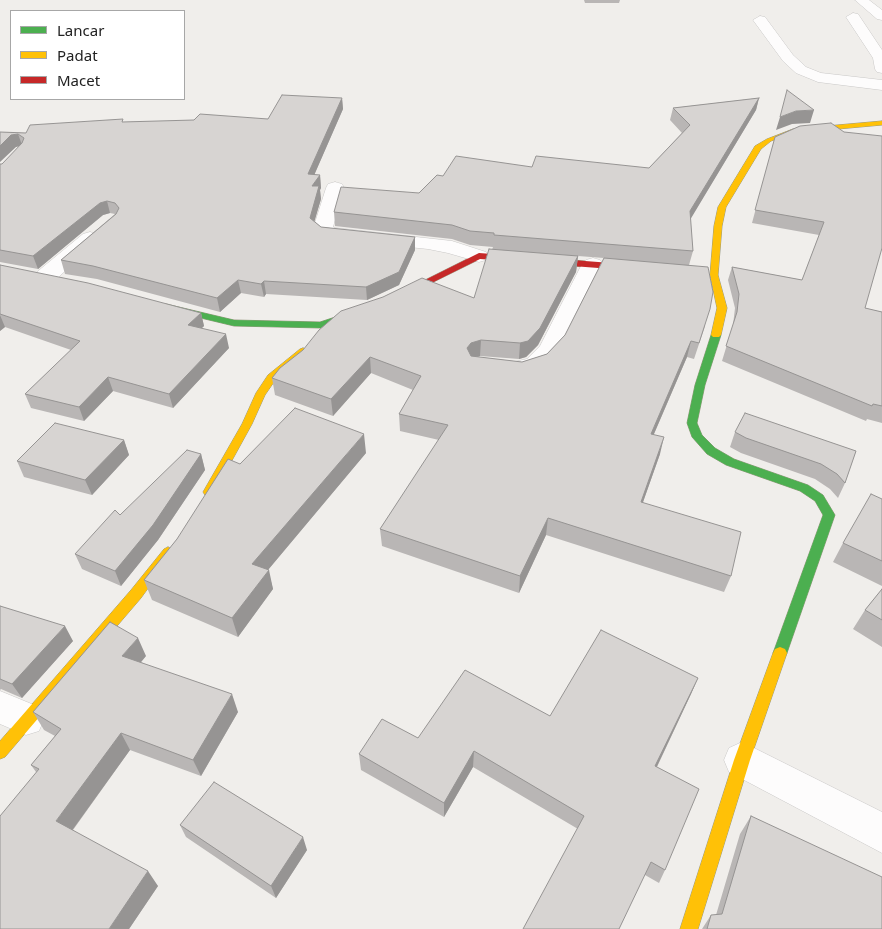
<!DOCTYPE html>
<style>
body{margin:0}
#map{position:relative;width:882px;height:929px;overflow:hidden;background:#f0eeeb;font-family:"Noto Sans",sans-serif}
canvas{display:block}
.legend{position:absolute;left:10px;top:10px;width:175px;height:90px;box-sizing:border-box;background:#fff;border:1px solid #a7a7a7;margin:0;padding:6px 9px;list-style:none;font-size:15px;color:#222}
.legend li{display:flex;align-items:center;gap:10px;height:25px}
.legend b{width:25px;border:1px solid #a7a7a7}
</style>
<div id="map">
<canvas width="882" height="929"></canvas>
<ul class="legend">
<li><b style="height:6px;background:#4caf50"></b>Lancar</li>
<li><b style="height:6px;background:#ffc107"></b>Padat</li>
<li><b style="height:6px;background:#c62828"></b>Macet</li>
</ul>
</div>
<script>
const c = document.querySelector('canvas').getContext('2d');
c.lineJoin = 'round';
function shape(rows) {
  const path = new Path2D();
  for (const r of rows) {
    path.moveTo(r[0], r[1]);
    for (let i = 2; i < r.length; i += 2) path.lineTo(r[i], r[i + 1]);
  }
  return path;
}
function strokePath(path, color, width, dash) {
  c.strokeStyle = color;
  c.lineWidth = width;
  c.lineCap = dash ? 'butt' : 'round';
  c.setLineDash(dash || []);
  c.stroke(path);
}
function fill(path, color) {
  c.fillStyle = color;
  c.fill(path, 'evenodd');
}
const street = shape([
 [855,0,869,0,882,10,882,20,877,19,855,0],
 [853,13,858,14,882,50,882,73,877,72,875,69,873,58,846,17,853,13],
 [760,16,765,17,793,55,806,67,821,73,882,80,882,90,818,82,796,73,783,61,753,20,760,16],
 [335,182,342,184,344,188,333,227,335,228,452,241,486,252,489,256,486,260,479,262,448,253,428,249,323,238,313,229,326,188,328,184,335,182],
 [90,232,97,234,100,238,97,242,53,282,45,283,37,282,34,277,37,272,83,234,90,232],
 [593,258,600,260,604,264,558,355,545,369,520,377,505,374,502,369,505,364,527,359,540,346,582,264,586,260,593,258],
 [0,691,39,707,44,719,39,731,26,735,0,724,0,691],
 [742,742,882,812,882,853,729,772,724,760,729,748,742,742]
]);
const fast = shape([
 [378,303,383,306,381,308,321,328,234,326,163,309,161,307,166,304,234,320,320,322,378,303],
 [716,332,721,335,705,385,697,423,702,435,715,448,734,459,808,485,823,495,835,515,787,653,785,657,780,659,775,657,773,653,823,515,815,501,800,491,726,465,707,454,692,437,687,423,695,385,711,335,716,332]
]);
const slow = shape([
 [882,121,882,125,794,133,771,141,761,149,726,207,722,226,718,275,727,308,721,335,719,337,713,337,711,335,717,308,710,275,714,226,718,207,755,146,767,139,793,129,882,121],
 [303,348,306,349,308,351,306,353,276,379,265,395,252,424,213,495,205,495,203,492,242,424,256,393,268,375,300,349,303,348],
 [168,547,172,549,174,552,172,555,141,598,5,757,0,759,0,741,131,590,164,549,168,547],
 [780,647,785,649,787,653,750,760,698,929,680,929,734,760,773,653,775,649,780,647]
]);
const jam = shape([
 [479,253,638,265,642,268,638,271,480,259,381,308,375,308,373,306,479,253]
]);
strokePath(street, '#c9c8c7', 1);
strokePath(fast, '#999a82', 1);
strokePath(slow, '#999a82', 1);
strokePath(jam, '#999a82', 1);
fill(street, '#fdfcfc');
fill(fast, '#4caf50');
fill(slow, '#ffc107');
fill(jam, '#c62828');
fill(shape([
 [584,0,620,0,619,3,585,3],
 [342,98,343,109,314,175,320,175,321,188,320,190,321,199,314,221,321,227,415,237,415,250,399,285,367,300,266,294,264,297,241,293,220,312,97,279,65,274,61,260,115,214,110,213,103,215,38,269,0,262,0,164,2,164,20,146,16,147,0,132,26,133,124,122,268,119],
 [759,98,756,110,690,219,693,251,689,265,705,326,694,359,687,357,654,434,660,454,643,502,731,576,724,592,546,535,519,593,382,546,380,529,439,440,400,431,399,414,413,390,371,373,333,416,275,395,272,378,474,298,493,247,470,245,452,239,335,226,334,212,419,193,443,176,532,167,649,168,682,133,670,120,673,108],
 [578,256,604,258,565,335,547,354,522,362,478,357,480,356,519,359,526,357,538,345,576,272],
 [800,126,865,308,882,312,882,423,867,419,866,421,722,361,733,325,735,308,728,280,732,267,802,280,819,235,752,223,775,137],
 [0,265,201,313,204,326,202,328,229,348,173,408,113,391,84,421,31,408,25,394,71,350,5,327,0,331],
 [735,432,856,451,845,483,838,498,830,489,815,479,741,453,730,447],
 [124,440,129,455,92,495,24,477,17,461],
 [366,453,268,570,273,589,238,637,152,600,144,580,177,539,240,464],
 [201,454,205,470,158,540,121,586,82,569,75,554,120,515],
 [882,499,882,586,833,562,843,543],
 [882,589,882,647,853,629,865,610],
 [0,606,73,641,22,698,1,689,0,690],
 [146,656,141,662,238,712,201,776,130,750,73,830,158,886,129,929,36,772,31,765,55,736,44,730,33,712],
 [698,678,691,694,657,767,665,870,659,883,645,875,578,829,473,767,444,817,361,770,359,754,418,738,550,716],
 [751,816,882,929,702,929,711,915,716,915,740,834],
 [180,825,307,850,276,898,186,837]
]), '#b9b6b5');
fill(shape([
 [342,98,343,109,309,187,308,174],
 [759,98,756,110,687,225,690,211],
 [814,110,810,123,792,124,776,130,780,117,796,111],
 [18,134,22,145,16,147,0,162,0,146,11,135],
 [320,175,321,188,320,190,321,199,312,230,310,218,312,186],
 [107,201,110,213,103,215,38,269,33,256,100,203],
 [415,237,415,250,399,285,367,300,366,287],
 [578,256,576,272,538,345,526,357,519,359,520,343],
 [238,280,241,293,220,312,217,298],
 [264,281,266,294,264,297,261,284],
 [201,313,204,326,191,338,188,325],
 [0,315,5,327,0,331],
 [226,334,229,348,173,408,169,394],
 [481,340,480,356,470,359,467,348,471,343],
 [691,341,687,357,647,450,651,434],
 [370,357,371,373,333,416,331,399],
 [108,377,113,391,84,421,79,407],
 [364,434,366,453,257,583,252,564],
 [664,437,660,454,637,519,641,502],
 [124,440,129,455,92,495,85,480],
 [201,454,205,470,158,540,121,586,115,571],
 [548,518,546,535,519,593,520,576],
 [269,570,273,589,238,637,232,618],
 [65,626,73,641,22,698,12,684],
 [138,638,146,656,131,674,122,656],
 [698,678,691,694,650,781,655,766],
 [232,694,238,712,201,776,193,760],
 [121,733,130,750,68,836,56,821],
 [474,751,473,767,444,817,444,803],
 [303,837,307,850,276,898,271,886],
 [148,871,158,886,129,929,109,929]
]), '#969493');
const building = shape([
 [787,90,814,110,796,111,780,117,787,90],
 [282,95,342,98,308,174,320,175,312,186,319,186,310,218,321,227,415,237,399,272,366,287,264,281,261,284,238,280,217,298,93,266,61,260,116,214,119,208,115,203,107,201,100,203,33,256,0,250,0,164,2,164,22,143,24,138,18,134,11,135,0,146,0,132,26,133,30,125,123,119,122,122,194,120,200,114,268,119,282,95],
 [759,98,690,211,693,251,494,235,494,233,470,231,452,225,334,212,341,187,419,193,437,175,443,176,456,156,532,167,536,156,649,168,690,125,673,108,759,98],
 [831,123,844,132,882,136,882,248,865,308,882,312,882,406,873,404,872,406,726,346,737,312,739,294,732,267,802,280,824,222,755,210,775,137,800,126,831,123],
 [489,249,578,256,540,328,528,341,520,343,481,340,471,343,467,348,471,356,522,362,547,354,565,335,604,258,708,267,713,292,710,309,699,343,691,341,651,434,664,437,641,502,741,532,731,576,548,518,520,576,380,529,448,425,399,414,421,376,370,357,331,399,272,378,280,368,303,350,319,330,341,311,383,297,422,278,474,298,489,249],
 [0,265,88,283,201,313,188,325,226,334,169,394,108,377,79,407,25,394,80,341,0,314,0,265],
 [295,408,364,434,252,564,269,570,232,618,144,580,177,539,228,459,240,464,295,408],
 [745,413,856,451,845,483,837,474,821,464,746,438,735,432,745,413],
 [55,423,124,440,85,480,17,461,55,423],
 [187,450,201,454,153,525,115,571,75,554,115,510,120,515,187,450],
 [871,494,882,499,882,561,843,543,871,494],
 [882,589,882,620,865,610,882,589],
 [0,606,65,626,12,684,0,679,0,606],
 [110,622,138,638,122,656,232,694,193,760,121,733,56,821,148,871,109,929,0,929,0,816,39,769,31,765,61,729,33,712,110,622],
 [601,630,698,678,655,766,699,789,665,870,651,862,619,929,523,929,584,816,474,751,444,803,359,754,382,719,418,738,465,670,550,716,601,630],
 [214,782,303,837,271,886,180,825,214,782],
 [751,816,882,877,882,929,707,929,711,915,722,914,751,816]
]);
fill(building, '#d7d4d2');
strokePath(building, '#969493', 1);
</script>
